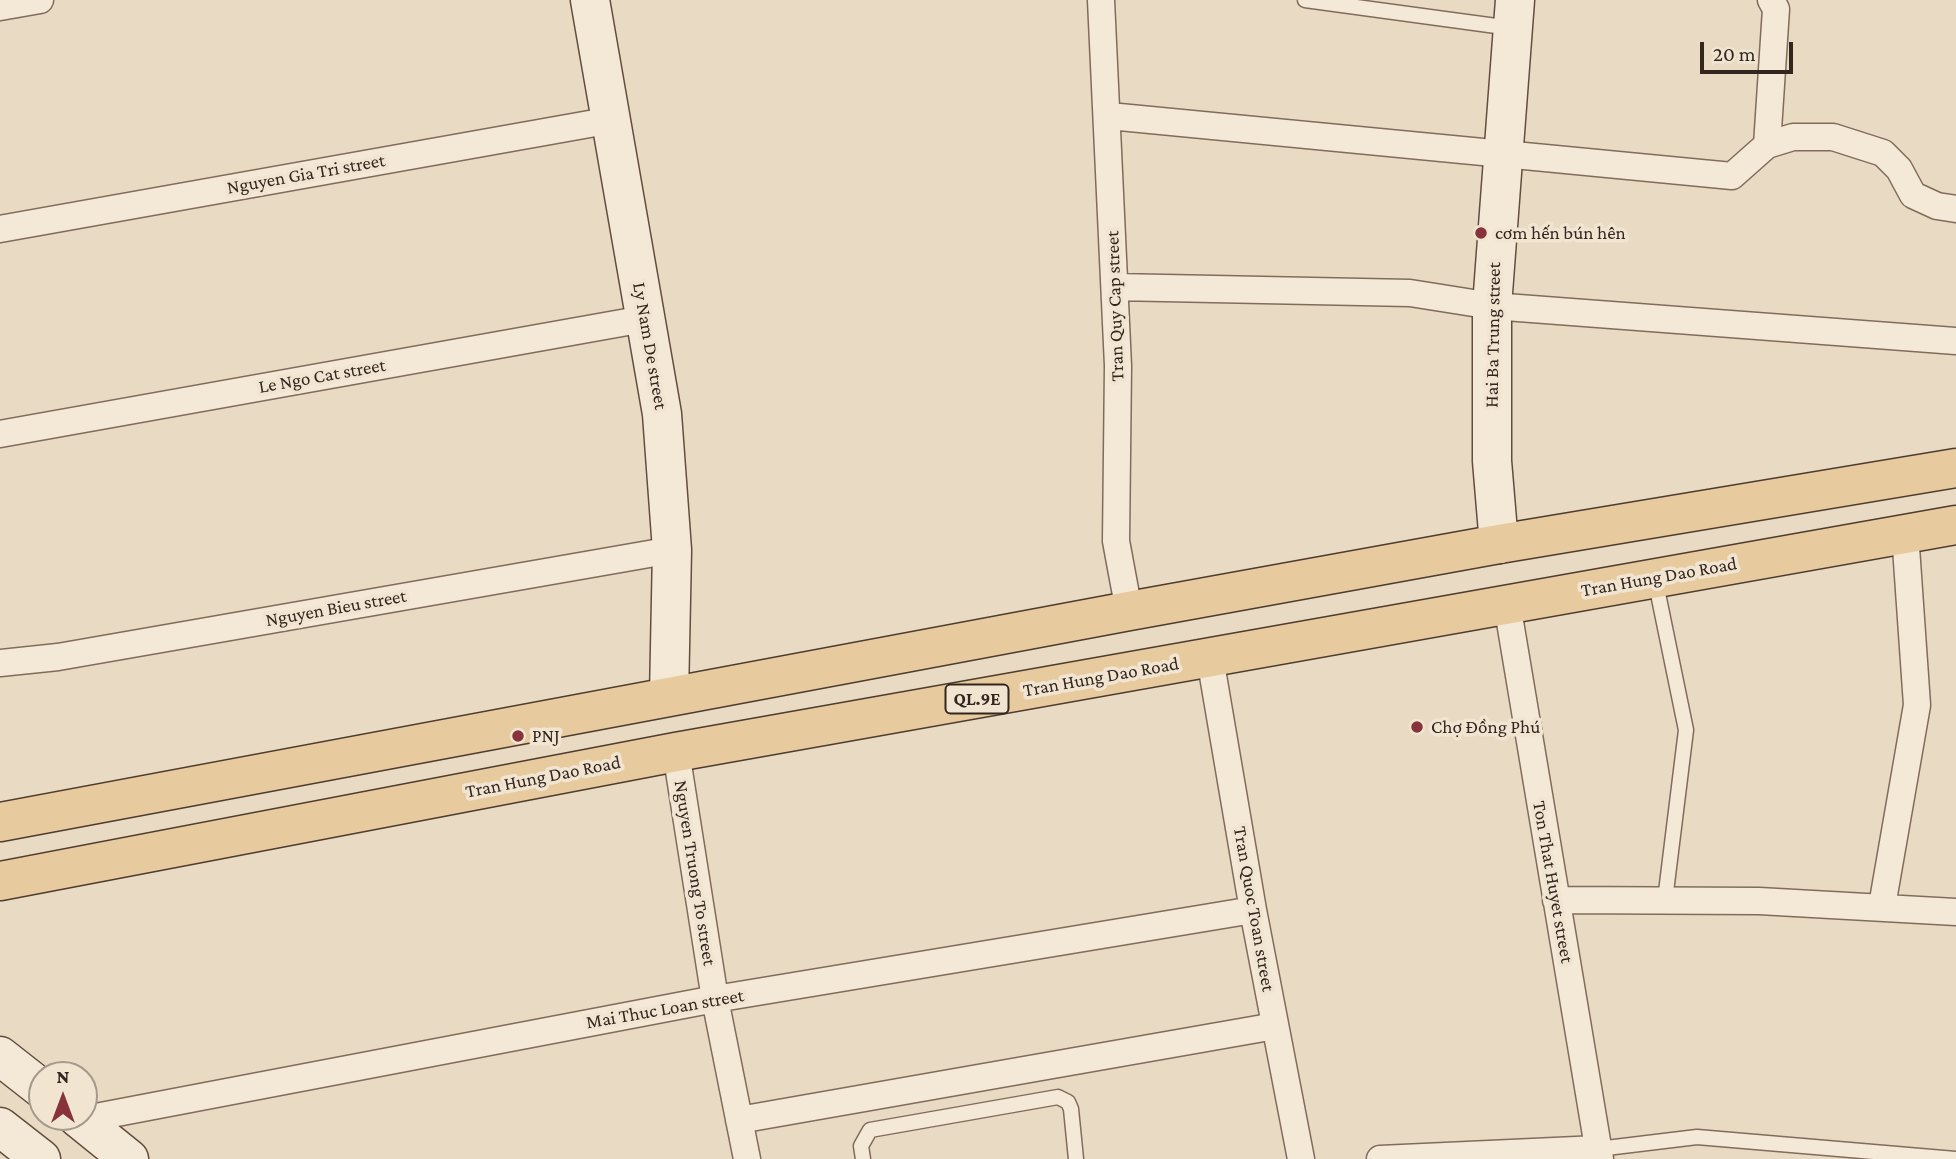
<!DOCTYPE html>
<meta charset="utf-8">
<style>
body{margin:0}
#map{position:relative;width:1956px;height:1159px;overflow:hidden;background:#e8dac3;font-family:"Crimson Pro",serif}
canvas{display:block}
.north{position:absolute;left:28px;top:1061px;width:70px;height:70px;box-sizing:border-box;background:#f1e5d2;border:2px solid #a5998a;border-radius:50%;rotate:0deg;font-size:19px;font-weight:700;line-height:28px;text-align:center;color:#32261f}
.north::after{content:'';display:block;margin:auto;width:24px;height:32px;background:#88333c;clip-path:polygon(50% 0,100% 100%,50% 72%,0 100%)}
.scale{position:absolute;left:1700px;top:42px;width:93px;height:32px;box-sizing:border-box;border:4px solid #32261f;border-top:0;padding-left:9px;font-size:21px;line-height:24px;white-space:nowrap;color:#32261f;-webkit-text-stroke:5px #f1e5d2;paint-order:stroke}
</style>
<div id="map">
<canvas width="1956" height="1159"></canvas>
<div class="north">N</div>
<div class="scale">20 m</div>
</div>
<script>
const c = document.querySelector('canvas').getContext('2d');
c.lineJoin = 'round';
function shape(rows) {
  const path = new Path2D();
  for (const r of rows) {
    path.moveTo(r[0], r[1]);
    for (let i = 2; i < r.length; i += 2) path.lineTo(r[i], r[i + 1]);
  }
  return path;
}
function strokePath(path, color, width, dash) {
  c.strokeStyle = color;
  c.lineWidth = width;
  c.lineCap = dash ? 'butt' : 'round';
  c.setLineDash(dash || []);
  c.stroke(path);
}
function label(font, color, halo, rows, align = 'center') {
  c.font = font + ' "Crimson Pro",serif';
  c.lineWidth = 7;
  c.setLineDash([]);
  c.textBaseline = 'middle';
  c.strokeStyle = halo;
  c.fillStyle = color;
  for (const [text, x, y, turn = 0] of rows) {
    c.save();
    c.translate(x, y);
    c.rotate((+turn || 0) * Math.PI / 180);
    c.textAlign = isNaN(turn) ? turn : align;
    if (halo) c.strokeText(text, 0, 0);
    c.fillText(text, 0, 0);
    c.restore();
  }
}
const lane = shape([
 [1305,0,1511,28],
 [1655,579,1686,730,1665,900],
 [1598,1149,1697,1137,1956,1159],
 [863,1159,861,1146,870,1130,1058,1097,1068,1102,1071,1109,1076,1159]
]);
const street = shape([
 [1101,0,1118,366,1116,541,1129,611],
 [0,7,40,0],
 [1109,116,1732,176,1767,145,1793,137,1833,137,1883,153,1899,169,1913,195,1937,206,1956,209],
 [1767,145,1776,9,1771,0],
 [0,229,612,120],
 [1115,287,1410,293,1492,306,1956,341],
 [0,434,644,319],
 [1507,604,1600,1159],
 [1210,658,1253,910,1301,1159],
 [0,663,58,657,672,550],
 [676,752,715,999,747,1159],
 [1556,900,1759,901,1956,912],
 [1882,906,1917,705,1905,533],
 [80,1120,715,999,1253,910],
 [739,1120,1275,1026],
 [1380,1159,1598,1149]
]);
const secondary = shape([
 [590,0,662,414,672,550,669,696],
 [1499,544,1492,461,1492,306,1515,0],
 [0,1056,42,1089],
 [77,1117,129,1159],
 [0,1127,41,1159]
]);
const primary = shape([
 [0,822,1129,611,1499,544,1956,468],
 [0,881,676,752,1956,525]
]);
strokePath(lane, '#816c5c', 17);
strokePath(street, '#816c5c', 29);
strokePath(secondary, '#624e3f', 41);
strokePath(primary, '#4f3b30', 41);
strokePath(lane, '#f4e8d6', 14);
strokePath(street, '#f4e8d6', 26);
strokePath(secondary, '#f4e8d6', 38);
strokePath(primary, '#e8ca9f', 38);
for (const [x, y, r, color] of [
 [1481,233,7,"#88333c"],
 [1417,727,7,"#88333c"],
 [518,736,7,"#88333c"]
]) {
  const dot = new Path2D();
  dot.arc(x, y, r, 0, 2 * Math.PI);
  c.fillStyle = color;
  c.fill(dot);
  strokePath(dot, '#f1e5d2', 2.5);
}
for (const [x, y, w] of [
 [977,699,63]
]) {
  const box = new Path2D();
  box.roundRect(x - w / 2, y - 14.5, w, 29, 5);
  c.fillStyle = '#f1e5d2';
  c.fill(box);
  strokePath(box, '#32261f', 2);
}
label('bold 18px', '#32261f', null, [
 ["QL.9E",977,699]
]);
label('19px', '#32261f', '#f1e5d2', [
 ["Nguyen Gia Tri street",306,174,-10],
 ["Tran Quy Cap street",1115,306,-92],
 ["Hai Ba Trung street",1493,335,-89],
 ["Ly Nam De street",650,346,80],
 ["Le Ngo Cat street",322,376,-10],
 ["Tran Hung Dao Road",1659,577,-10],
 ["Nguyen Bieu street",336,608,-10],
 ["Tran Hung Dao Road",1101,677,-10],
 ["Tran Hung Dao Road",543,777,-11],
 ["Nguyen Truong To street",695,873,81],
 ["Ton That Huyet street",1553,882,80],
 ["Tran Quoc Toan street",1254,909,80],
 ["Mai Thuc Loan street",665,1009,-10]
]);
label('19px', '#32261f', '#f1e5d2', [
 ["cơm hến bún hên",1495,233],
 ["Chợ Đồng Phú",1431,727],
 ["PNJ",532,736]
], 'left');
</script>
